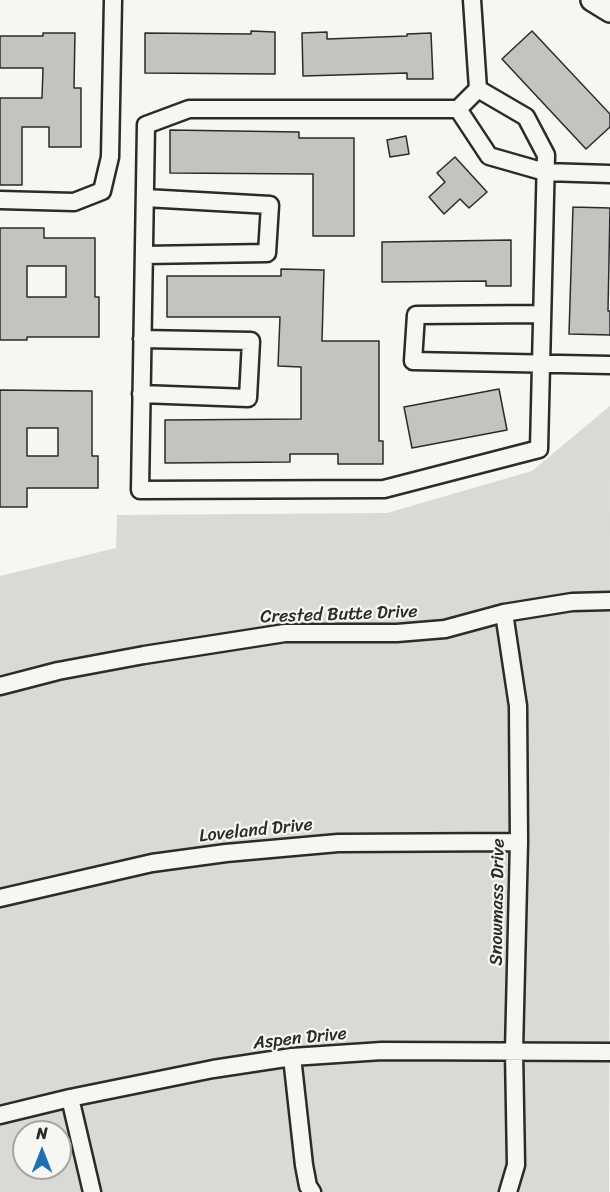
<!DOCTYPE html>
<style>
body{margin:0}
#map{position:relative;width:610px;height:1192px;overflow:hidden;background:#f6f6f2;font-family:Sriracha,sans-serif}
canvas{display:block}
.north{position:absolute;left:12px;top:1120px;width:60px;height:60px;box-sizing:border-box;background:#f6f6f2;border:2px solid #a5a5a2;border-radius:50%;rotate:0deg;font-size:16px;font-weight:700;line-height:24px;text-align:center;color:#2b2b2b}
.north::after{content:'';display:block;margin:auto;width:21px;height:27px;background:#1f6fb2;clip-path:polygon(50% 0,100% 100%,50% 72%,0 100%)}
</style>
<div id="map">
<canvas width="610" height="1192"></canvas>
<div class="north">N</div>
</div>
<script>
const c = document.querySelector('canvas').getContext('2d');
c.lineJoin = 'round';
function fill(path, color) {
  c.fillStyle = color;
  c.fill(path, 'evenodd');
}
function shape(rows) {
  const path = new Path2D();
  for (const r of rows) {
    path.moveTo(r[0], r[1]);
    for (let i = 2; i < r.length; i += 2) path.lineTo(r[i], r[i + 1]);
  }
  return path;
}
function strokePath(path, color, width, dash) {
  c.strokeStyle = color;
  c.lineWidth = width;
  c.lineCap = dash ? 'butt' : 'round';
  c.setLineDash(dash || []);
  c.stroke(path);
}
function label(font, color, halo, rows, align = 'center') {
  c.font = font + ' Sriracha,sans-serif';
  c.lineWidth = 4.5;
  c.setLineDash([]);
  c.textBaseline = 'middle';
  c.strokeStyle = halo;
  c.fillStyle = color;
  for (const [text, x, y, turn = 0] of rows) {
    c.save();
    c.translate(x, y);
    c.rotate((+turn || 0) * Math.PI / 180);
    c.textAlign = isNaN(turn) ? turn : align;
    if (halo) c.strokeText(text, 0, 0);
    c.fillText(text, 0, 0);
    c.restore();
  }
}
fill(shape([
 [610,406,609,1192,0,1192,0,576,116,548,117,515,387,513,532,471],
 [24,1132,60,1132,60,1168,24,1168]
]), '#d9d9d5');
const building = shape([
 [251,31,275,32,275,74,145,73,145,33,251,34,251,31],
 [532,31,610,114,610,127,586,149,502,59,532,31],
 [327,32,327,39,407,36,407,34,431,33,433,79,407,79,407,73,303,76,302,33,327,32],
 [43,33,75,33,74,88,81,88,81,147,49,147,49,127,22,127,22,185,0,185,0,98,42,98,43,68,0,68,0,36,43,36,43,33],
 [170,130,299,132,299,138,354,138,354,236,313,236,313,174,170,173,170,130],
 [406,136,409,154,390,157,387,140,406,136],
 [455,157,487,192,469,208,460,199,444,214,429,197,445,182,437,173,455,157],
 [573,207,610,208,608,311,610,311,610,335,569,334,573,207],
 [0,228,44,228,44,238,95,238,95,297,99,297,99,337,27,337,27,340,0,340,0,228],
 [27,266,66,266,66,297,27,297,27,266],
 [511,240,511,286,486,286,486,281,382,282,382,242,511,240],
 [281,269,324,270,322,341,379,341,379,441,383,441,383,464,338,464,338,454,290,454,290,462,165,463,165,420,301,419,301,367,278,366,280,317,167,317,167,276,281,276,281,269],
 [499,389,507,430,412,448,404,407,499,389],
 [0,390,92,391,92,456,98,456,98,488,27,488,27,507,0,507,0,390],
 [27,428,58,428,58,456,27,456,27,428]
]);
fill(building, '#c3c3c0');
strokePath(building, '#2b2b2b', 1.5);
const minor = shape([
 [472,0,478,89],
 [478,89,526,117,546,155,539,449,384,489,140,490,146,125,189,109,458,109,478,89],
 [458,109,489,156,545,172,610,174],
 [0,200,74,202,102,191,110,157,113,0],
 [144,255,267,253,270,205,145,198],
 [542,314,416,315,413,361,610,365],
 [141,394,248,398,251,341,142,339],
 [504,613,518,706,519,842,514,1051,516,1165,508,1192],
 [0,686,58,671,144,655,285,633,397,633,445,629,504,613,572,602,610,601],
 [0,898,152,863,226,853,338,843,519,842],
 [292,1057,304,1165,308,1186,312,1192],
 [70,1098,92,1192],
 [0,1115,70,1098,213,1069,292,1057,382,1051,610,1052]
]);
const major = shape([
 [592,0,610,11]
]);
strokePath(minor, '#2b2b2b', 21);
strokePath(major, '#2b2b2b', 26);
strokePath(minor, '#f6f6f2', 16);
strokePath(major, '#f6f6f2', 21);
label('18px', '#2b2b2b', '#f6f6f2', [
 ["Crested Butte Drive",339,615,-2],
 ["Loveland Drive",256,831,-6],
 ["Snowmass Drive",498,902,-89],
 ["Aspen Drive",300,1039,-6]
]);
</script>
